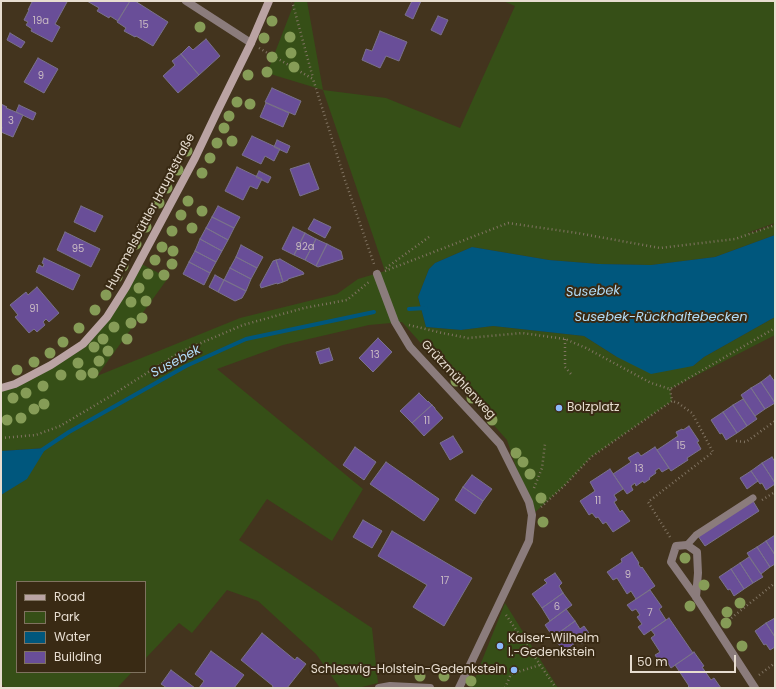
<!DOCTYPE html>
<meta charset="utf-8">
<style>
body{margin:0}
#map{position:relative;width:776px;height:689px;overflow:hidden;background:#43341e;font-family:Poppins,sans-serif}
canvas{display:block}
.frame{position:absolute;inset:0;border:2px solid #e7ddd0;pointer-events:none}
.legend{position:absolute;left:16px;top:581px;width:130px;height:92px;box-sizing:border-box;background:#392a14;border:1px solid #7f725f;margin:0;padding:5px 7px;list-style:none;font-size:12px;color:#e7ddd0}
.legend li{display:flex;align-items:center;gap:8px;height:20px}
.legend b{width:20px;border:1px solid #7f725f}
.scale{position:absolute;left:630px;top:655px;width:106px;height:18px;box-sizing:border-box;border:2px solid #e7ddd0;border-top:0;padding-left:5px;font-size:12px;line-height:14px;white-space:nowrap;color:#e7ddd0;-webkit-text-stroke:3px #392a14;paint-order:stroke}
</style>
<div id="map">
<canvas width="776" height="689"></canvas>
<div class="frame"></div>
<ul class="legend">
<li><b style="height:5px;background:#baa3a3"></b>Road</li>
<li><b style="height:11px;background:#364f17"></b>Park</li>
<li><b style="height:11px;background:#00577d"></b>Water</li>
<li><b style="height:11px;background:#694e98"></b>Building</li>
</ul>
<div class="scale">50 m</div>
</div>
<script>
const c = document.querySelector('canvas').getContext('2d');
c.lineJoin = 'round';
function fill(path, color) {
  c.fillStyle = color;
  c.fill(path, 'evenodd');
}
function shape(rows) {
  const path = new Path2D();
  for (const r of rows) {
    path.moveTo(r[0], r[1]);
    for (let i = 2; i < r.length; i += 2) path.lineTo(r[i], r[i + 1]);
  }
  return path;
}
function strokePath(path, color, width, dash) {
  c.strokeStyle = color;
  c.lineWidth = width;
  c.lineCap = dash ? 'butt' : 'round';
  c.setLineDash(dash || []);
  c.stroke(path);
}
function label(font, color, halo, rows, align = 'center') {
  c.font = font + ' Poppins,sans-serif';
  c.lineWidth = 4;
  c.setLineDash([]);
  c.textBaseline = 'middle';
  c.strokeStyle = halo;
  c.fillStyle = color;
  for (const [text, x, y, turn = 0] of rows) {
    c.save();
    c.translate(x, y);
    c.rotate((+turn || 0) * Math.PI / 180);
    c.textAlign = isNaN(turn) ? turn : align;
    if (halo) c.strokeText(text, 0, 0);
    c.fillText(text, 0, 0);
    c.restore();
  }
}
fill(shape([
 [295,1,307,1,323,90,386,98,460,128,515,6,503,1,775,1,775,223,747,233,755,232,775,224,775,235,715,257,651,265,599,264,549,260,472,247,435,263,429,269,418,297,426,327,461,330,493,326,584,336,617,357,693,366,704,357,775,317,775,335,670,389,672,401,591,457,565,485,532,515,507,440,402,322,369,325,283,345,217,369,363,489,332,541,267,499,239,540,372,628,378,683,358,688,340,688,316,654,258,601,227,590,192,633,179,623,145,659,145,582,17,582,17,672,132,672,117,688,6,688,1,684,1,495,27,478,45,448,1,451,1,388,85,346,138,262,168,278,97,376,240,318,337,294,358,279,385,271,323,90,267,73],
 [505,603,558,688,471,688]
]), '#364f17');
fill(shape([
 [775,235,775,317,704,357,693,366,651,374,617,357,584,336,493,326,461,330,426,327,418,297,429,269,435,263,472,247,549,260,599,264,651,265,715,257],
 [46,448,27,479,1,495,1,451]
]), '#00577d');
strokePath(shape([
 [409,309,426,308],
 [42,450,69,432,186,366,246,339,374,312]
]), '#00577d', 4);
const building = shape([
 [31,1,65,1,67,2,55,24,60,27,52,42,31,31,32,29,26,25,28,22,24,20,29,10,28,10,32,2,31,1],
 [87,1,130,1,118,21,110,16,109,18,97,11,99,8,87,1],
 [130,1,135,1,168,22,153,46,136,36,135,37,124,31,126,28,117,22,130,1],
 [412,1,421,1,413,19,405,15,412,1],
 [438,16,448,20,441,35,431,30,438,16],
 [380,31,407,42,399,61,386,56,380,68,362,60,366,49,372,51,380,31],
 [10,33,25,42,21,48,7,40,10,33],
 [206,39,220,56,199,75,181,54,189,46,193,50,206,39],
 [181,54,199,75,178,93,163,76,175,65,172,61,181,54],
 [38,58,58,69,44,93,24,82,38,58],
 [272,88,301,101,295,115,265,102,272,88],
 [266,103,289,113,283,127,260,117,266,103],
 [1,104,7,107,6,108,23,115,13,137,1,132,2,127,1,127,1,104],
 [19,105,36,113,33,120,16,112,19,105],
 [252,136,280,149,274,161,265,156,261,164,242,155,252,136],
 [277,140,290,146,287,153,274,147,277,140],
 [309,163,319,189,300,196,290,169,309,163],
 [237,167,262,179,257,189,250,186,243,200,225,191,237,167],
 [259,171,271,177,268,183,256,177,259,171],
 [81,206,103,216,95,232,74,222,81,206],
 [218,206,240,217,234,228,212,217,218,206],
 [212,217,234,228,228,240,206,228,212,217],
 [314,219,331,227,325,238,308,229,314,219],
 [293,227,305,233,294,255,282,249,293,227],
 [206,228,228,240,222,251,200,239,206,228],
 [65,232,100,249,91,267,57,250,65,232],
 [305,233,316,239,305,260,294,255,305,233],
 [200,239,222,251,216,262,195,251,200,239],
 [316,239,327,244,316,266,305,260,316,239],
 [327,244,341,251,343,259,318,267,316,266,327,244],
 [241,245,263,257,257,268,236,257,241,245],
 [195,251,216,262,210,273,189,262,195,251],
 [236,257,257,268,251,279,230,268,236,257],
 [44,258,80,275,73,290,36,272,39,265,43,267,44,264,42,263,44,258],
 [280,259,303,272,304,274,288,279,288,280,283,282,276,260,280,259],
 [276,260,283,282,277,284,277,283,261,288,260,285,273,261,276,260],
 [189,262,210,273,204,285,183,274,189,262],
 [230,268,251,279,246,291,224,280,230,268],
 [215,275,224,280,218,292,209,287,215,275],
 [224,280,246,291,242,298,235,301,218,292,224,280],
 [37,287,59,313,49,322,46,319,43,322,45,325,37,332,34,329,29,333,15,317,18,315,10,305,26,292,28,295,37,287],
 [378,338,392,352,373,372,359,358,378,338],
 [329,348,333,360,320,364,316,352,329,348],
 [770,375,775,382,775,403,761,382,770,375],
 [761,382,775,403,765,409,751,388,761,382],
 [751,388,765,409,755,416,741,395,751,388],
 [419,393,428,402,428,401,432,405,412,423,400,411,419,393],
 [743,399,757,419,747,426,733,405,743,399],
 [432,405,435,408,435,409,443,418,424,436,412,423,432,405],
 [733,405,747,426,737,433,723,412,733,405],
 [723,412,737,433,726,440,722,433,720,434,711,420,723,412],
 [689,426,699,441,697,442,701,449,687,458,688,460,671,471,657,450,678,436,676,432,682,429,683,430,689,426],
 [453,436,463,452,450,460,440,443,453,436],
 [355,447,376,462,364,480,343,465,355,447],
 [655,447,669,468,662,472,659,468,655,471,656,473,649,478,650,479,644,483,643,481,636,486,635,483,631,486,633,490,627,494,613,474,631,462,628,458,638,452,641,456,655,447],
 [772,457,775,462,775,483,762,463,772,457],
 [386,462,439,499,424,521,370,484,386,462],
 [762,463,775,483,775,484,766,490,762,483,760,484,751,471,762,463],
 [610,469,623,489,614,495,617,500,614,502,620,512,622,510,630,521,613,532,606,522,603,524,598,517,596,518,592,513,589,515,580,501,595,491,590,482,610,469],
 [751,471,758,481,747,489,740,478,751,471],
 [472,475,492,489,483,501,463,487,472,475],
 [463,487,483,501,475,514,455,500,463,487],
 [753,501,759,511,705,546,698,536,753,501],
 [363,520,382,531,372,548,353,537,363,520],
 [392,531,472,578,444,626,413,607,427,585,378,556,392,531],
 [775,535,775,555,766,541,775,535],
 [766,541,775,555,775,564,770,567,757,547,766,541],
 [757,547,770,567,761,574,747,553,757,547],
 [632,552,639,563,638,564,641,568,642,567,655,586,636,599,631,591,627,594,617,578,613,580,607,572,622,562,621,559,632,552],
 [749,557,763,577,753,583,740,563,749,557],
 [740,563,753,583,744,589,731,569,740,563],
 [731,569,744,589,734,596,730,589,728,590,719,577,731,569],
 [555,573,562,583,559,586,563,593,542,608,532,594,547,583,544,580,555,573],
 [650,590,662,607,659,609,666,620,644,635,638,627,642,624,637,617,640,615,636,609,632,611,627,605,650,590],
 [563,593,572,605,550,621,542,608,563,593],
 [566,609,575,621,553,637,545,625,566,609],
 [669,618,693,653,671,668,666,660,661,664,655,655,660,652,651,638,655,635,651,630,669,618],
 [775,618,775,637,766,623,775,618],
 [575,621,580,629,584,626,591,636,581,644,579,640,564,651,553,637,575,621],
 [766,623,775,637,775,647,770,650,766,644,764,645,755,631,766,623],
 [262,633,295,660,297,657,306,664,287,688,272,688,273,686,241,660,262,633],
 [211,651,244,675,234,688,199,688,204,681,195,674,211,651],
 [694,652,704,666,702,667,711,680,714,678,721,688,687,688,689,686,675,665,694,652],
 [171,670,195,688,167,688,161,684,171,670]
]);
fill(building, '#694e98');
strokePath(building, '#7a728c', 1);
strokePath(shape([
 [292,1,313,78],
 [259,48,313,79,345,180,374,264],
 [386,268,429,237],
 [385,271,508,223,577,233,660,248,735,239,775,225],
 [409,325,442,333,468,338,522,333,565,339,586,348,651,383,670,389,775,328],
 [565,339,565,367,571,374],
 [1,438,36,435,60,426,109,397,180,352,243,325,304,308,347,300,370,281],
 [736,441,746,442,775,421],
 [534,488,542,468,545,444],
 [762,500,775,492],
 [541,507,565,485,591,457,672,401,670,389],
 [670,537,648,502,713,452,692,413,678,403,672,401],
 [506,615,556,688],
 [725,623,775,583],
 [759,675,775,663],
 [505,688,511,674,540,665]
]), '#817462', 2.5, [1, 3]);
strokePath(shape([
 [687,545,696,535,753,498]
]), '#8b7c7c', 7);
strokePath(shape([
 [186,1,251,43],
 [377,274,395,322,410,347,500,444,529,502,532,515,529,541,459,688],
 [696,597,698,573,697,552,687,545,676,546,671,562,696,597,755,688],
 [379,688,390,686,430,688]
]), '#8b7c7c', 8);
strokePath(shape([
 [1,388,15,384,51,365,83,344,107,317,126,287,195,158,216,114,251,43,269,1]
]), '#baa3a3', 8);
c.fillStyle = '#869c57';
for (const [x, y] of [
 [272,21],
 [200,27],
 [290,37],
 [264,38],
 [291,53],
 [272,57],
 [294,67],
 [267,72],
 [248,75],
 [237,102],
 [250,104],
 [229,116],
 [224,128],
 [232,141],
 [217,143],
 [187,151],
 [210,158],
 [178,170],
 [202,173],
 [167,188],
 [188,201],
 [159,203],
 [202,211],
 [181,215],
 [146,227],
 [192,228],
 [172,231],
 [136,244],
 [162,247],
 [173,251],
 [155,260],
 [172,264],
 [123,266],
 [148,274],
 [164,275],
 [117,277],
 [139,288],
 [106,295],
 [146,301],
 [131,302],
 [95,310],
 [142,318],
 [131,323],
 [114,327],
 [79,328],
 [103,339],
 [127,339],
 [63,342],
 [94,347],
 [108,351],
 [50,353],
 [99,361],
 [34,362],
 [78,363],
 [17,370],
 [93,373],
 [61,375],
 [81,375],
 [456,381],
 [43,386],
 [26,393],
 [13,398],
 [472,398],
 [44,404],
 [34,409],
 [21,418],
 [7,420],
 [492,420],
 [516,453],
 [523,462],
 [530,474],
 [541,498],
 [543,522],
 [685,558],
 [704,585],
 [740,603],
 [690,606],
 [727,612],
 [726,623],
 [742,646],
 [420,676],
 [444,676],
 [471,681]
]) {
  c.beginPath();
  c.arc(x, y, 5.5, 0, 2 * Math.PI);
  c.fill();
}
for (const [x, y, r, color] of [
 [559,408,4,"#8cb9fc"],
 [500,646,4,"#8cb9fc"],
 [514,670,4,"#8cb9fc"]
]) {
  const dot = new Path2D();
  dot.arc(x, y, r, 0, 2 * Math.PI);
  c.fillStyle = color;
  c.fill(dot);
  strokePath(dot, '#392a14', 1.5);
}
label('10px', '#c8b9c2', null, [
 ["19a",41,21],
 ["15",144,25],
 ["9",41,76],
 ["3",11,121],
 ["92a",305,247],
 ["95",78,249],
 ["91",34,309],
 ["13",375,355],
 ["11",427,421],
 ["15",681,446],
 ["13",639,469],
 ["11",598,501],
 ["9",628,575],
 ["17",445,581],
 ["6",557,607],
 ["7",650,613]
]);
label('12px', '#e7ddd0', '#392a14', [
 ["Hummelsbüttler Hauptstraße",151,212,-62],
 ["Grützmühlenweg",458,380,47]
]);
label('12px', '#e7ddd0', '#392a14', [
 ["Bolzplatz",567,408],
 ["Kaiser-Wilhelm",508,639],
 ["I.-Gedenkstein",508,653],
 ["Schleswig-Holstein-Gedenkstein",506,670,"right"]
], 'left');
label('italic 13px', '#b1dcf7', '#392a14', [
 ["Susebek",593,292,-2],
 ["Susebek-Rückhaltebecken",661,318],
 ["Susebek",176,362,-28]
]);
</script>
